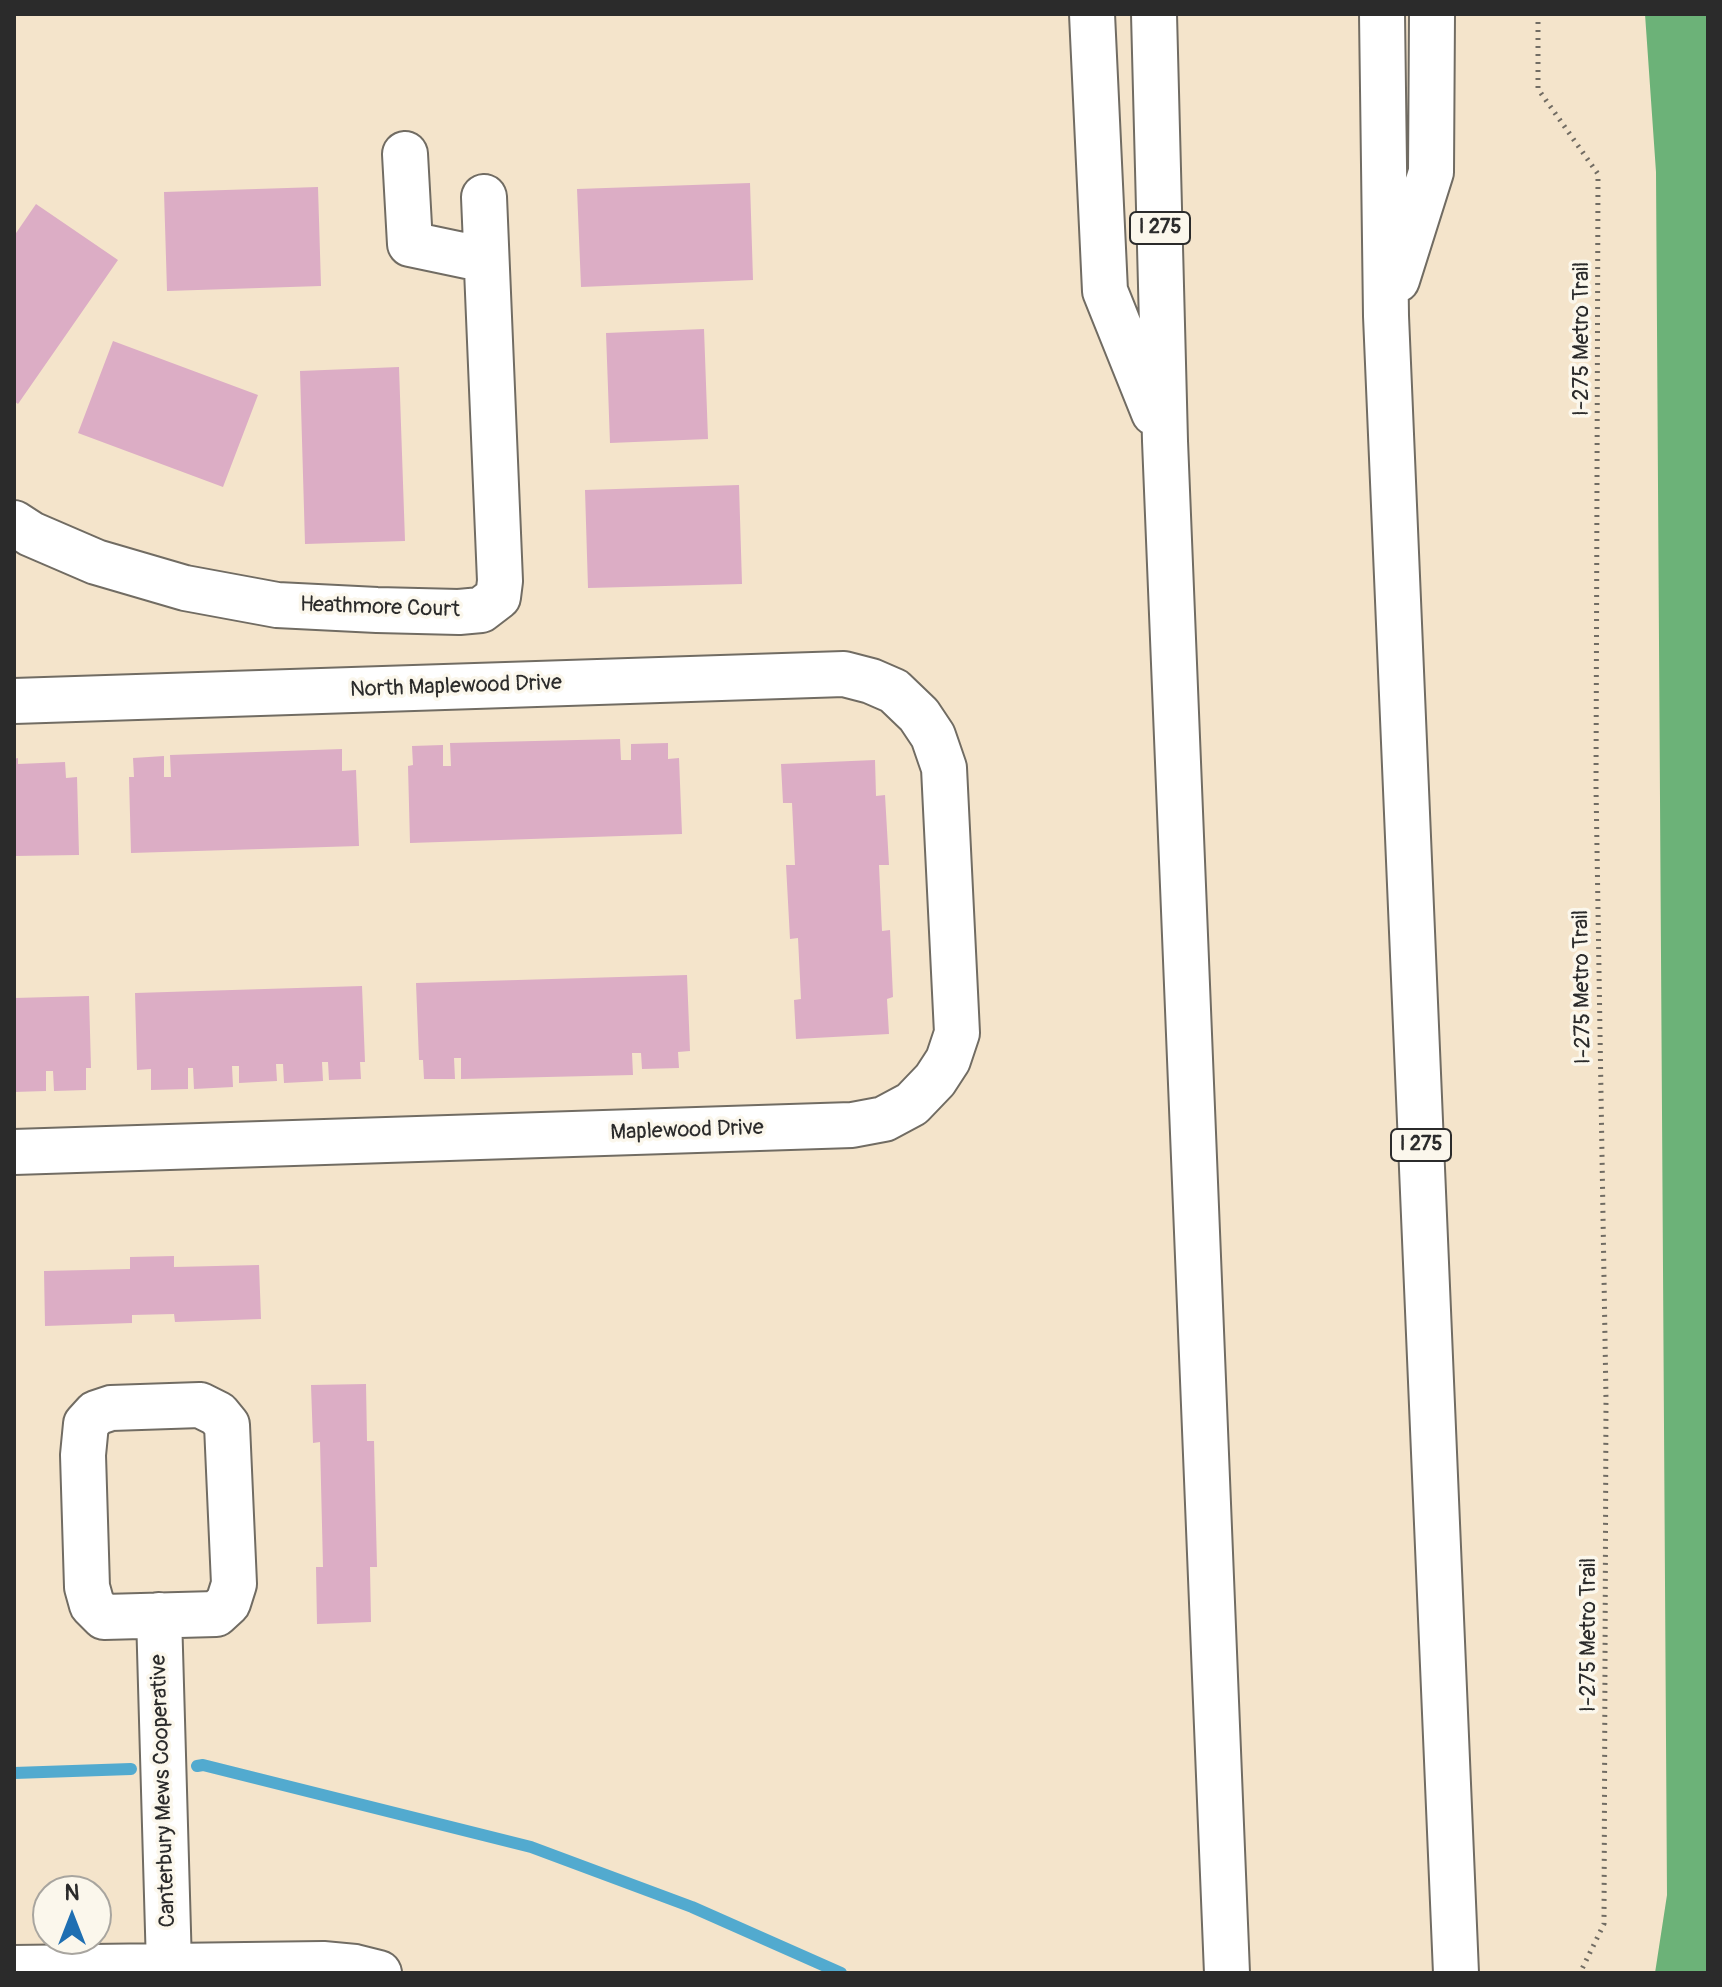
<!DOCTYPE html>
<style>
body{margin:0}
#map{position:relative;width:1722px;height:1987px;overflow:hidden;background:#f4e4cb;font-family:Pangolin,sans-serif}
canvas{display:block}
.frame{position:absolute;inset:0;border:16px solid #2b2b2b;pointer-events:none}
.north{position:absolute;left:32px;top:1875px;width:80px;height:80px;box-sizing:border-box;background:#fbf7ec;border:2px solid #a8a59f;border-radius:50%;rotate:0deg;font-size:22px;font-weight:700;line-height:32px;text-align:center;color:#2b2b2b}
.north::after{content:'';display:block;margin:auto;width:28px;height:36px;background:#1f6fb2;clip-path:polygon(50% 0,100% 100%,50% 72%,0 100%)}
</style>
<div id="map">
<canvas width="1722" height="1987"></canvas>
<div class="frame"></div>
<div class="north">N</div>
</div>
<script>
const c = document.querySelector('canvas').getContext('2d');
c.lineJoin = 'round';
function fill(path, color) {
  c.fillStyle = color;
  c.fill(path, 'evenodd');
}
function shape(rows) {
  const path = new Path2D();
  for (const r of rows) {
    path.moveTo(r[0], r[1]);
    for (let i = 2; i < r.length; i += 2) path.lineTo(r[i], r[i + 1]);
  }
  return path;
}
function strokePath(path, color, width, dash) {
  c.strokeStyle = color;
  c.lineWidth = width;
  c.lineCap = dash ? 'butt' : 'round';
  c.setLineDash(dash || []);
  c.stroke(path);
}
function label(font, color, halo, rows, align = 'center') {
  c.font = font + ' Pangolin,sans-serif';
  c.lineWidth = 7;
  c.setLineDash([]);
  c.textBaseline = 'middle';
  c.strokeStyle = halo;
  c.fillStyle = color;
  for (const [text, x, y, turn = 0] of rows) {
    c.save();
    c.translate(x, y);
    c.rotate((+turn || 0) * Math.PI / 180);
    c.textAlign = isNaN(turn) ? turn : align;
    if (halo) c.strokeText(text, 0, 0);
    c.fillText(text, 0, 0);
    c.restore();
  }
}
fill(shape([
 [1645,14,1708,14,1708,1973,1655,1973,1667,1895,1656,172]
]), '#6cb278');
strokePath(shape([
 [197,1766,203,1765,531,1847,692,1907,841,1973],
 [14,1773,131,1769]
]), '#52aacf', 12);
fill(shape([
 [750,183,753,280,581,287,577,189],
 [318,187,321,286,167,291,164,192],
 [36,204,118,260,18,404,14,401,14,236],
 [704,329,708,439,610,443,606,333],
 [113,341,258,395,223,487,78,433],
 [399,367,405,541,305,544,300,371],
 [739,485,742,584,588,588,585,490],
 [620,739,621,760,631,760,631,744,668,743,668,759,679,758,682,834,410,843,408,766,413,765,412,746,443,745,443,766,451,766,450,743],
 [342,749,342,771,356,770,359,846,131,853,129,777,134,777,133,758,164,756,164,777,171,777,170,755],
 [18,758,18,764,65,762,66,778,77,777,79,855,14,856,14,759],
 [875,760,876,796,885,795,889,865,879,865,882,931,890,930,893,997,887,999,889,1034,796,1039,794,1000,801,999,798,938,790,939,786,865,795,865,792,803,783,803,781,764],
 [687,975,690,1051,678,1052,679,1068,642,1069,641,1053,632,1053,633,1075,461,1079,461,1058,454,1058,455,1079,424,1079,423,1060,419,1060,416,983],
 [362,986,365,1062,360,1062,361,1079,329,1080,328,1062,322,1062,323,1081,284,1083,283,1064,276,1064,277,1081,239,1083,239,1066,232,1066,233,1087,194,1089,193,1068,188,1068,188,1089,151,1090,151,1069,137,1070,135,993],
 [89,996,91,1068,86,1068,86,1090,54,1091,53,1071,46,1071,46,1091,14,1092,14,998],
 [174,1256,174,1267,259,1265,261,1319,175,1322,174,1314,132,1315,132,1323,45,1326,44,1271,130,1269,130,1257],
 [366,1384,367,1441,374,1441,377,1567,370,1567,371,1622,317,1624,316,1567,323,1567,320,1442,313,1443,311,1385]
]), '#dcadc5');
const minor = shape([
 [405,154,410,244,486,260],
 [14,523,31,534,96,562,185,588,277,605,377,610,459,612,481,610,498,597,500,581,484,197],
 [14,701,844,674,871,681,894,691,919,715,933,736,944,768,957,1033,948,1060,935,1080,912,1104,884,1119,852,1125,14,1152],
 [200,1405,218,1414,227,1425,234,1584,228,1603,216,1614,104,1617,92,1605,87,1587,83,1455,86,1424,96,1413,111,1408,200,1405],
 [159,1615,169,1966],
 [14,1968,323,1964,355,1967,379,1973]
]);
const highway = shape([
 [1092,14,1105,291,1154,413],
 [1154,14,1165,441,1227,1973],
 [1382,14,1386,316,1456,1973],
 [1397,280,1431,172,1432,14]
]);
strokePath(minor, '#716c63', 48);
strokePath(highway, '#716c63', 48);
strokePath(shape([
 [1538,14,1538,89,1598,174,1596,787,1606,1400,1604,1924,1580,1973]
]), '#716c63', 5, [2, 6]);
strokePath(minor, '#fff', 44);
strokePath(highway, '#fff', 44);
for (const [x, y, w] of [
 [1160,228,60],
 [1421,1145,60]
]) {
  const box = new Path2D();
  box.roundRect(x - w / 2, y - 16, w, 32, 6);
  c.fillStyle = '#fbf7ec';
  c.fill(box);
  strokePath(box, '#2b2b2b', 2);
}
label('bold 20px', '#2b2b2b', null, [
 ["I 275",1160,228],
 ["I 275",1421,1145]
]);
label('22px', '#2b2b2b', '#fbf7ec', [
 ["I-275 Metro Trail",1582,339,-90],
 ["Heathmore Court",380,608,2],
 ["North Maplewood Drive",456,687,-2],
 ["I-275 Metro Trail",1583,987,-91],
 ["Maplewood Drive",687,1131,-2],
 ["I-275 Metro Trail",1589,1635,-90],
 ["Canterbury Mews Cooperative",164,1791,-92]
]);
</script>
